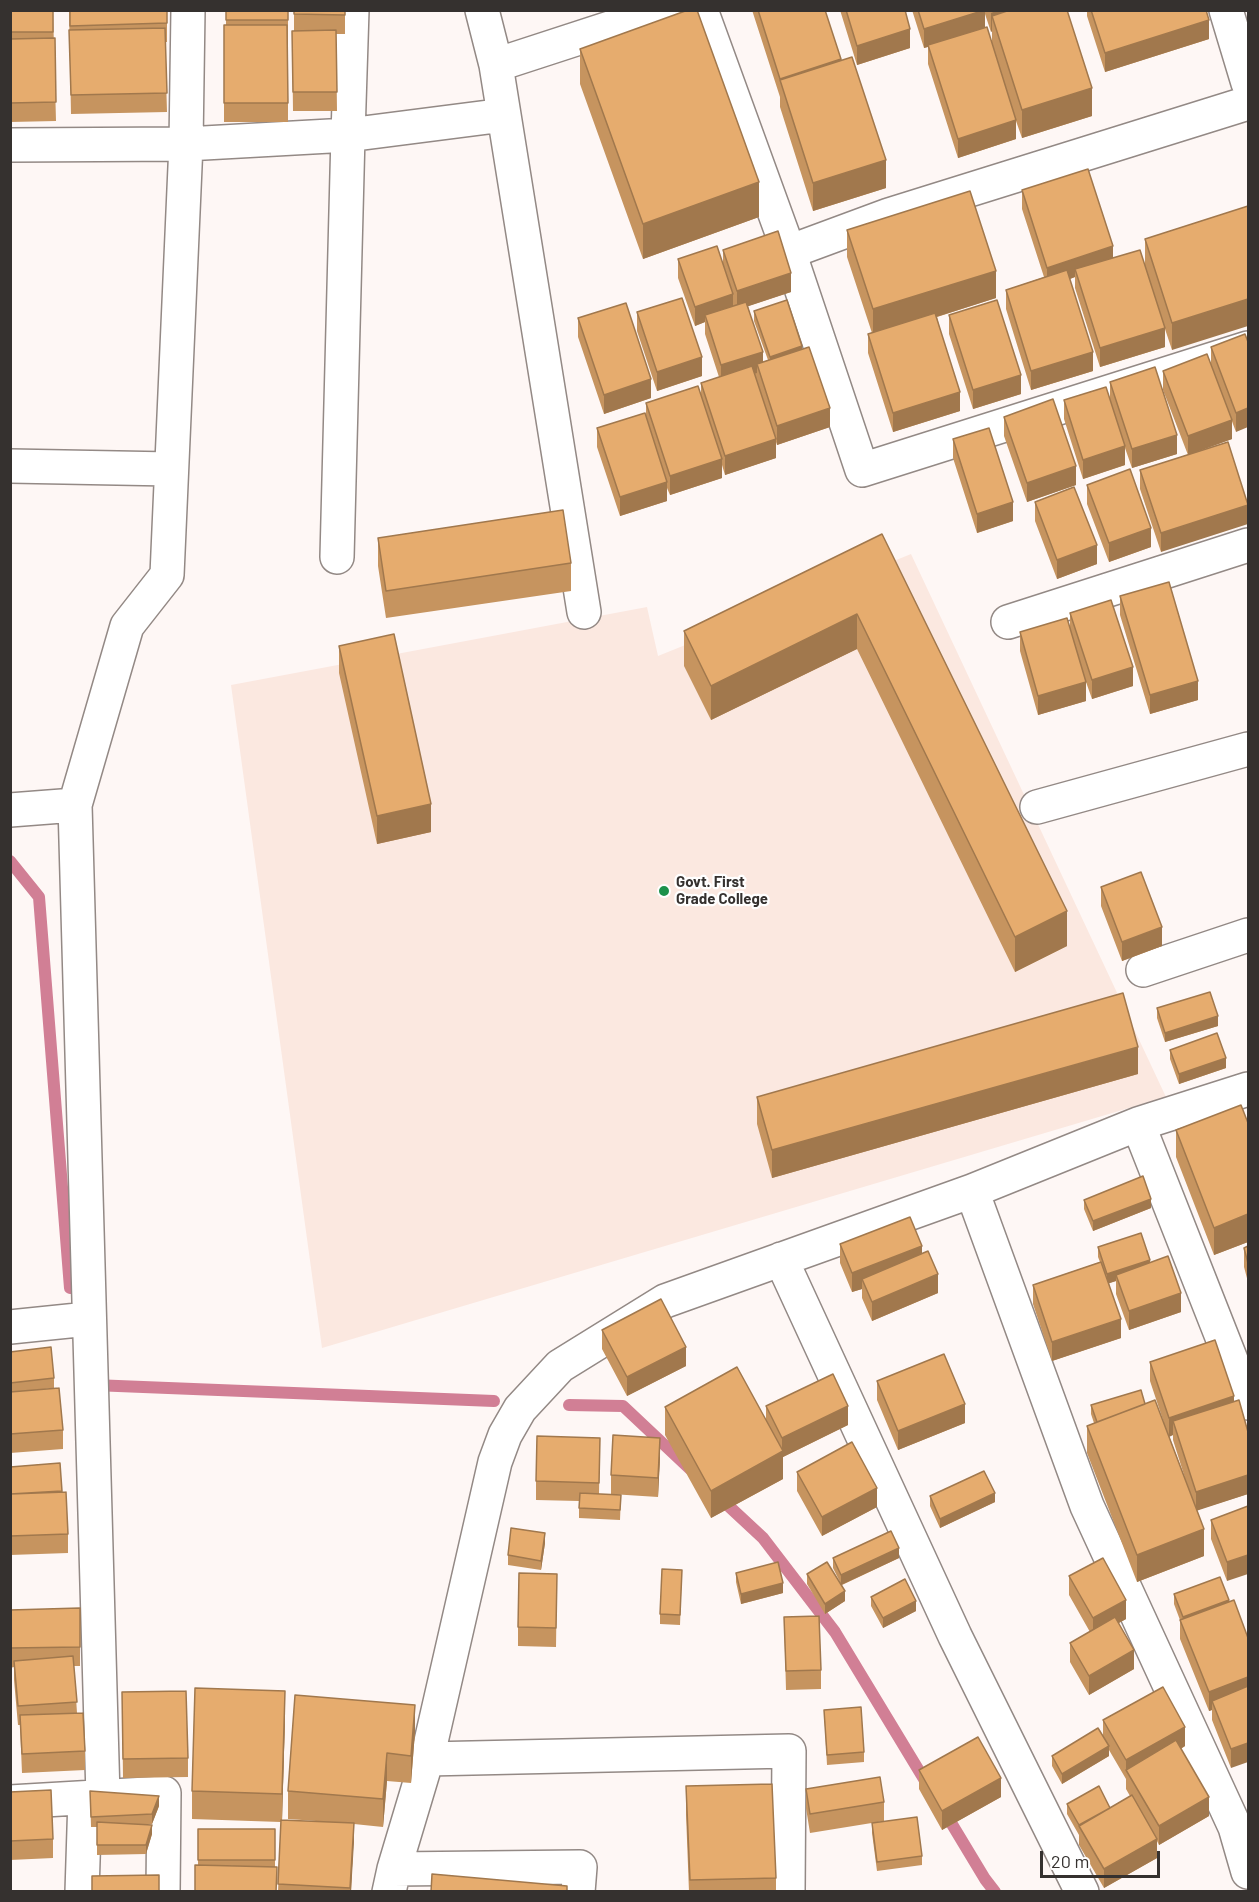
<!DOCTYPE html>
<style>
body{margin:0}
#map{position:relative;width:1259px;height:1902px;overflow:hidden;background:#fef7f5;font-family:Barlow,sans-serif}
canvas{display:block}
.frame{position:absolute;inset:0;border:12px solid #35312f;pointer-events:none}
.scale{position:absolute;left:1040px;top:1851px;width:120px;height:27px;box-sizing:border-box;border:3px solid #35312f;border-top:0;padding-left:8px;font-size:18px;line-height:21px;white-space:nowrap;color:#35312f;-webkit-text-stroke:4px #fff;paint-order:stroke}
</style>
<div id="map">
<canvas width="1259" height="1902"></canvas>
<div class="frame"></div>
<div class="scale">20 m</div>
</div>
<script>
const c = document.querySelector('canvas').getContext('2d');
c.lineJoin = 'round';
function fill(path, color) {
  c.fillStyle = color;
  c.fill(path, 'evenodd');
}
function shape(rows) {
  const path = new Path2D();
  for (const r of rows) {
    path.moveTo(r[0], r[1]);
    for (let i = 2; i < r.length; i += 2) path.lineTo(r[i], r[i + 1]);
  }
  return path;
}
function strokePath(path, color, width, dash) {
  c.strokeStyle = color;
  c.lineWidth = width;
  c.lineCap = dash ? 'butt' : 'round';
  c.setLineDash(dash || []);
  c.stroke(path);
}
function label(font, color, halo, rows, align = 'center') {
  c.font = font + ' Barlow,sans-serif';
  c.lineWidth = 4.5;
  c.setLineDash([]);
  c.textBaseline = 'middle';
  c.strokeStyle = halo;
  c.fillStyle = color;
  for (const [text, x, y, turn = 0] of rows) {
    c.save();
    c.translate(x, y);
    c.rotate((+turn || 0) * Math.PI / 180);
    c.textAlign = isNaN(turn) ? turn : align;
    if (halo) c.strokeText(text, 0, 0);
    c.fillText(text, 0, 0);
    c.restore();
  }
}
fill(shape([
 [911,554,1166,1097,322,1348,231,685,647,607,658,656]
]), '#fbe8e0');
strokePath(shape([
 [10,861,39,897,70,1288],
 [93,1385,494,1401],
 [569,1405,623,1406,690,1469],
 [720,1498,763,1538,835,1632,927,1784],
 [944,1811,985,1879,995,1892]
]), '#d17f95', 12);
const street = shape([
 [188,10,186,144,348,135,337,557],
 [352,10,348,135,504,115],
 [482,10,496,65,584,612],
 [701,10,789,252,862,470,1248,348],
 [1226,10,1248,83],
 [496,65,665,10],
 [10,145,186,144,167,575,127,626,75,805,103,1796],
 [789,252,889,215,1248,103],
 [10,466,171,469],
 [1008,622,1248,545],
 [1037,807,1248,749],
 [10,810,75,805],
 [1143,970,1248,935],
 [1138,1124,1248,1403],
 [972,1191,1087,1506,1235,1827,1248,1872],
 [781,1259,955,1636,1082,1892],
 [10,1327,88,1319],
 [427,1759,789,1751,788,1892],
 [10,1802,164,1793,163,1892],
 [394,1869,580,1867,578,1892],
 [82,1892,85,1798],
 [389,1892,394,1869,427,1759,495,1462,505,1435,520,1409,560,1366,665,1301,972,1191,1138,1124,1248,1089]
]);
strokePath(street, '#938985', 36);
strokePath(street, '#fff', 33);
fill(shape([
 [10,10,53,10,56,121,10,122],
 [69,10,167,10,167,42,165,42,167,112,71,114],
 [226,10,288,10,288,122,224,122,224,25,226,25],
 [294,10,345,10,345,34,336,34,337,111,293,111,292,31,294,31],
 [752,10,825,10,841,61,886,188,813,211,780,107,780,97],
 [840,10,905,10,910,48,857,65],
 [912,10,1067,10,1092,116,1022,138,1016,121,1016,139,958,158,928,64,928,47,924,48],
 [985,14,991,32,992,31,992,42,985,27],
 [1087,10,1206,10,1209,39,1105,72,1087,16],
 [580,49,759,217,643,259,580,84],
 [1022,190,1113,258,1145,265,1145,239,1248,206,1172,350,1165,329,1165,347,1100,367,1075,288,1075,277,1070,279,1093,371,1031,390,1006,309,1006,290,1044,277,1022,209],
 [847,230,996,298,937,317,960,411,893,432,868,353,868,334,872,333,847,257],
 [723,250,791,292,748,306,763,362,768,360,754,321,754,311,802,349,830,427,777,445,776,442,776,458,725,475,722,465,722,478,670,495,667,488,667,501,620,516,597,447,597,428,646,414,646,403,701,396,701,383,719,377,705,334,705,322,695,326,678,278,678,259,723,264],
 [637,312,702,376,657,391,637,331],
 [949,315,1021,394,973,409,949,334],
 [578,318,651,398,604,414,578,337],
 [1245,334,1236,432,1211,366,1211,347],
 [1163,371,1232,439,1188,455,1163,390],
 [1110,382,1177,454,1132,468,1125,448,1125,465,1083,479,1064,419,1064,400,1110,397],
 [1004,417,1076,485,1027,502,1004,436],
 [953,439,1013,521,977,533,953,458],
 [1228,442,1161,552,1140,489,1140,470],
 [1087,485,1151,547,1109,562,1087,504],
 [1035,502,1097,564,1057,579,1035,521],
 [882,534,1067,946,1015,972,857,649,711,720,684,666,684,631],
 [378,538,571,563,571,591,386,618,378,566],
 [1120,596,1198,700,1150,714,1120,615],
 [1070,613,1133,686,1092,699,1086,682,1086,701,1038,715,1020,651,1020,632,1070,627],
 [339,646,431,832,377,844,339,673],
 [1101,887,1162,946,1122,961,1101,906],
 [1157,1008,1218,1026,1165,1042,1157,1018],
 [1170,1050,1226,1068,1179,1084,1170,1059],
 [1138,1074,772,1178,757,1124,757,1097],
 [1248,1123,1248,1242,1214,1255,1176,1157,1176,1130],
 [1084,1200,1151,1208,1093,1231,1084,1209],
 [840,1244,922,1253,938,1293,872,1321,862,1298,862,1289,852,1292,840,1263],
 [1248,1246,1248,1282,1244,1267,1244,1248],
 [1098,1247,1150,1263,1181,1312,1129,1330,1116,1294,1116,1281,1109,1283,1121,1338,1052,1361,1033,1304,1033,1285,1100,1262,1098,1257],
 [602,1330,686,1366,627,1396,602,1349],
 [10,1352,54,1378,54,1388,27,1391,63,1430,63,1449,10,1453],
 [1150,1362,1234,1402,1248,1432,1248,1494,1197,1510,1204,1556,1137,1582,1087,1453,1087,1426,1094,1423,1091,1414,1091,1405,1145,1404,1164,1423,1150,1381],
 [1173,1435,1173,1440,1185,1478,1169,1436],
 [877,1381,965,1423,898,1450,877,1400],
 [766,1406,848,1425,783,1457,783,1479,711,1518,665,1435,665,1407,766,1421],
 [600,1438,599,1494,621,1495,620,1520,579,1518,579,1501,536,1500,536,1481],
 [660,1457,658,1497,611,1494,611,1475],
 [60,1463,62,1492,68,1534,68,1553,10,1555,10,1467],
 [797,1472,877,1507,822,1536,797,1491],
 [930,1496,995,1502,940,1528,930,1506],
 [1248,1506,1227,1581,1211,1539,1211,1520],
 [545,1543,541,1570,508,1565,508,1555],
 [833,1558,899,1558,842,1585,845,1601,825,1614,807,1584,807,1574,840,1582,833,1568],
 [682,1570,680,1625,660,1624,660,1614],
 [736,1573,783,1593,741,1604,736,1582],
 [557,1574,556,1647,518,1646,518,1627],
 [1069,1576,1126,1619,1119,1623,1134,1669,1089,1695,1070,1662,1070,1643,1090,1632,1069,1595],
 [1174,1594,1229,1602,1234,1600,1231,1768,1212,1720,1212,1710,1209,1711,1180,1639,1180,1620,1174,1604],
 [871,1597,916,1611,883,1628,871,1606],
 [80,1608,80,1666,74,1666,77,1713,85,1751,85,1770,22,1773,20,1725,18,1725,14,1680,14,1667,10,1668,10,1610],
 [784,1617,821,1670,821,1689,786,1690],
 [122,1692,188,1758,188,1777,123,1778],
 [824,1710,864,1752,864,1762,827,1765],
 [285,1718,282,1820,330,1822,288,1819,288,1791,415,1732,411,1783,387,1781,383,1827,354,1824,351,1892,278,1892,281,1822,192,1819,192,1791],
 [1103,1720,1185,1746,1181,1749,1209,1816,1159,1845,1157,1841,1157,1858,1104,1888,1079,1845,1079,1835,1067,1814,1067,1804,1110,1808,1130,1796,1126,1789,1126,1779,1109,1750,1109,1756,1062,1784,1052,1766,1052,1756,1103,1736],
 [919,1770,1001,1797,942,1830,919,1789],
 [686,1786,776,1878,776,1892,689,1892,686,1814],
 [806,1789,884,1802,884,1821,810,1833,806,1808],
 [90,1791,159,1806,152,1824,141,1824,152,1834,146,1854,97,1855,97,1827,91,1827],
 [10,1792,53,1839,53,1858,10,1860],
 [872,1823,922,1856,922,1865,877,1871,872,1833],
 [198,1829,275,1829,275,1867,198,1865]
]), '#c6945f');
fill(shape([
 [985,10,985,29,924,48,924,29],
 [998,10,1050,10,992,16,992,31,991,32,991,13],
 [1209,20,1209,39,1105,72,1105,53],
 [910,29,910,48,857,65,857,46],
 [841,59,841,78,780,81,780,79],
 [1092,88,1092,116,1022,138,1022,110],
 [1016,120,1016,139,958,158,958,139],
 [886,160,886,188,813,211,813,183],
 [759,182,759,217,643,259,643,224],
 [1113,246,1113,265,1075,269,1075,277,1047,287,1047,268],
 [996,271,996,298,873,337,873,309],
 [791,273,791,292,737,310,737,291],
 [733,294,733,313,705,315,705,322,695,326,695,307],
 [1248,299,1248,326,1172,350,1172,323],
 [1165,328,1165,347,1100,367,1100,348],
 [802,346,802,356,770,366,770,357],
 [763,352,763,371,757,364,757,373,721,384,721,365],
 [1093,352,1093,371,1031,390,1031,371],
 [702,357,702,376,657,391,657,372],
 [1021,375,1021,394,973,409,973,390],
 [651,379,651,398,604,414,604,395],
 [960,392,960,411,893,432,893,413],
 [830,408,830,427,777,445,777,426],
 [1248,408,1248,427,1236,432,1236,413],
 [1232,420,1232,439,1188,455,1188,436],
 [1177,435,1177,454,1132,468,1132,449],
 [776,439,776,458,725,475,725,456],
 [1125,446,1125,465,1083,479,1083,460],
 [722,459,722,478,670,495,670,476],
 [1076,466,1076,485,1027,502,1027,483],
 [667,482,667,501,620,516,620,497],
 [1013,502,1013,521,977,533,977,514],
 [1248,505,1248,524,1161,552,1161,533],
 [1151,528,1151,547,1109,562,1109,543],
 [1097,545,1097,564,1057,579,1057,560],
 [857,614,857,649,711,720,711,686],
 [1133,667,1133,686,1092,699,1092,680],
 [1198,681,1198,700,1150,714,1150,695],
 [1086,682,1086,701,1038,715,1038,696],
 [431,804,431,832,377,844,377,816],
 [1067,911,1067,946,1015,972,1015,937],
 [1162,927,1162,946,1122,961,1122,942],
 [1218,1016,1218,1026,1165,1042,1165,1033],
 [1138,1047,1138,1074,772,1178,772,1150],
 [1226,1058,1226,1068,1179,1084,1179,1074],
 [1151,1199,1151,1208,1093,1231,1093,1221],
 [1248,1214,1248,1242,1214,1255,1214,1228],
 [922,1246,922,1265,862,1279,862,1289,852,1292,852,1273],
 [1150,1260,1150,1269,1116,1275,1116,1281,1107,1284,1107,1274],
 [938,1274,938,1293,872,1321,872,1302],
 [1181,1293,1181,1312,1129,1330,1129,1311],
 [1121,1319,1121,1338,1052,1361,1052,1342],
 [686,1347,686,1366,627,1396,627,1377],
 [1234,1396,1234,1415,1173,1421,1173,1435,1169,1437,1169,1418],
 [965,1404,965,1423,898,1450,898,1431],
 [848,1406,848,1425,783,1457,783,1479,711,1518,711,1491,782,1452,782,1438],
 [660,1438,660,1457,658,1497,658,1478],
 [1248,1475,1248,1494,1196,1511,1196,1492],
 [877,1488,877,1507,822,1536,822,1517],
 [995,1493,995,1502,940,1528,940,1519],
 [1204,1529,1204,1556,1137,1582,1137,1555],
 [545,1533,545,1543,541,1570,541,1561],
 [899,1548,899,1558,841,1585,841,1575],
 [1248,1555,1248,1574,1227,1581,1227,1562],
 [783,1583,783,1593,741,1604,741,1594],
 [845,1591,845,1601,825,1614,825,1604],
 [1126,1600,1126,1619,1093,1637,1093,1618],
 [1229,1600,1229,1610,1183,1626,1183,1617],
 [916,1601,916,1611,883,1628,883,1618],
 [1134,1650,1134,1669,1089,1695,1089,1676],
 [1248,1677,1248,1696,1212,1701,1212,1710,1209,1711,1209,1692],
 [285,1691,285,1718,282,1822,282,1794],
 [415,1705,415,1732,411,1783,411,1756],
 [1185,1727,1185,1746,1130,1777,1126,1770,1126,1779,1126,1760],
 [1248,1743,1248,1762,1231,1768,1231,1749],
 [1109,1746,1109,1756,1062,1784,1062,1774],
 [387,1753,387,1781,383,1827,383,1799],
 [1001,1778,1001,1797,942,1830,942,1811],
 [159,1796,159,1806,152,1824,152,1814],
 [1209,1797,1209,1816,1159,1845,1159,1826],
 [354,1823,354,1842,351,1892,350,1892],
 [152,1825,152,1834,146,1854,146,1845],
 [1157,1839,1157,1858,1104,1888,1104,1869]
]), '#a1784d');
const building = shape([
 [10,10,53,10,53,32,10,32,10,10],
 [70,10,167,10,167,23,70,26,70,10],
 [226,10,288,10,288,20,226,20,226,10],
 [294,10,345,10,345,15,294,14,294,10],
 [688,10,697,10,759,182,643,224,580,49,688,10],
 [758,10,825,10,841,59,780,79,758,10],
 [846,10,905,10,910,29,857,46,846,10],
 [918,10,985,10,924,29,918,10],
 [1010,10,1067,10,1092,88,1022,110,992,16,1010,10],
 [1091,10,1206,10,1209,20,1105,53,1091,10],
 [224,25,287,25,288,103,224,103,224,25],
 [987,27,1016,120,958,139,928,45,987,27],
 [165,28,167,93,71,95,69,30,165,28],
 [336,30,337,92,293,92,292,31,336,30],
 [55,38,56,102,10,103,10,39,55,38],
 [852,57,886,160,813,183,780,80,852,57],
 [1088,169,1113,246,1047,268,1022,190,1088,169],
 [970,191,996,271,873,309,847,230,970,191],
 [1248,206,1248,299,1172,323,1145,239,1248,206],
 [778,231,791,273,737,291,723,250,778,231],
 [717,246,733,294,695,307,678,259,717,246],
 [1140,250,1165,328,1100,348,1075,269,1140,250],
 [1067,270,1093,352,1031,371,1006,290,1067,270],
 [682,298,702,357,657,372,637,312,682,298],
 [787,300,802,346,770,357,754,311,787,300],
 [997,300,1021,375,973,390,949,315,997,300],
 [746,302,763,352,721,365,705,315,746,302],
 [626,303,651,379,604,395,578,318,626,303],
 [935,313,960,392,893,413,868,334,935,313],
 [1245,334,1248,342,1248,408,1236,413,1211,347,1245,334],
 [809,347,830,408,777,426,757,364,809,347],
 [1207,354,1232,420,1188,436,1163,371,1207,354],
 [752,366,776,439,725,456,701,383,752,366],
 [1155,367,1177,435,1132,449,1110,382,1155,367],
 [698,386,722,459,670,476,646,403,698,386],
 [1106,387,1125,446,1083,460,1064,400,1106,387],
 [1053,399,1076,466,1027,483,1004,417,1053,399],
 [645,413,667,482,620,497,597,428,645,413],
 [989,428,1013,502,977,514,953,439,989,428],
 [1228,442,1248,505,1161,533,1140,470,1228,442],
 [1130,469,1151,528,1109,543,1087,485,1130,469],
 [1074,487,1097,545,1057,560,1035,502,1074,487],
 [563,510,571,563,386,591,378,538,563,510],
 [882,534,1067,911,1015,937,857,614,711,686,684,631,882,534],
 [1169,582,1198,681,1150,695,1120,596,1169,582],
 [1111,600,1133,667,1092,680,1070,613,1111,600],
 [1067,618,1086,682,1038,696,1020,632,1067,618],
 [394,634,431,804,377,816,339,646,394,634],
 [1141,872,1162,927,1122,942,1101,887,1141,872],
 [1210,992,1218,1016,1165,1033,1157,1008,1210,992],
 [1123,993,1138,1047,772,1150,757,1097,1123,993],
 [1217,1033,1226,1058,1179,1074,1170,1050,1217,1033],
 [1241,1105,1248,1123,1248,1214,1214,1228,1176,1130,1241,1105],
 [1143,1176,1151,1199,1093,1221,1084,1200,1143,1176],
 [910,1217,922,1246,852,1273,840,1244,910,1217],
 [1141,1233,1150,1260,1107,1274,1098,1247,1141,1233],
 [1248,1246,1248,1263,1244,1248,1248,1246],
 [928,1251,938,1274,872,1302,862,1279,928,1251],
 [1168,1256,1181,1293,1129,1311,1116,1275,1168,1256],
 [1101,1262,1121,1319,1052,1342,1033,1285,1101,1262],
 [661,1299,686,1347,627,1377,602,1330,661,1299],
 [1215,1340,1234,1396,1169,1418,1150,1362,1215,1340],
 [51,1347,54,1378,10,1383,10,1352,51,1347],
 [944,1354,965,1404,898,1431,877,1381,944,1354],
 [737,1367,783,1451,711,1491,665,1407,737,1367],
 [833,1374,848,1406,782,1438,766,1406,833,1374],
 [59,1388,63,1430,10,1434,10,1392,59,1388],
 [1141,1390,1145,1404,1097,1422,1091,1405,1141,1390],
 [1155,1400,1204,1529,1137,1555,1087,1426,1155,1400],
 [1239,1400,1248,1432,1248,1475,1196,1492,1173,1421,1239,1400],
 [613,1435,660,1438,658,1478,611,1475,613,1435],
 [537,1436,600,1438,599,1483,536,1481,537,1436],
 [852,1442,877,1488,822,1517,797,1472,852,1442],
 [60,1463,62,1491,10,1494,10,1467,60,1463],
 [984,1471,995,1493,940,1519,930,1496,984,1471],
 [66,1492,68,1534,10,1536,10,1494,66,1492],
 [580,1493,621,1495,620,1510,579,1508,580,1493],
 [1248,1506,1248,1555,1227,1562,1211,1520,1248,1506],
 [511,1528,545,1533,541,1561,508,1555,511,1528],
 [891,1531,899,1548,841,1575,833,1558,891,1531],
 [1103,1558,1126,1600,1093,1618,1069,1576,1103,1558],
 [778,1562,783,1583,741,1594,736,1573,778,1562],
 [827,1562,845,1591,825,1604,807,1574,827,1562],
 [662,1569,682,1570,680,1615,660,1614,662,1569],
 [519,1573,557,1574,556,1628,518,1627,519,1573],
 [1220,1577,1229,1600,1183,1617,1174,1594,1220,1577],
 [905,1579,916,1601,883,1618,871,1597,905,1579],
 [1234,1600,1248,1638,1248,1677,1209,1692,1180,1620,1234,1600],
 [80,1608,80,1647,10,1648,10,1610,80,1608],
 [819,1616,821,1670,786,1671,784,1617,819,1616],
 [1115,1617,1134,1650,1089,1676,1070,1643,1115,1617],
 [73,1656,77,1702,18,1706,14,1661,73,1656],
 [1248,1686,1248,1743,1231,1749,1212,1701,1248,1686],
 [1163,1687,1185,1727,1126,1760,1103,1720,1163,1687],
 [195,1688,285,1691,282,1794,192,1791,195,1688],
 [186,1691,188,1758,123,1759,122,1692,186,1691],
 [295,1695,415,1705,411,1756,387,1753,383,1799,288,1791,295,1695],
 [861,1707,864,1752,827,1755,824,1710,861,1707],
 [83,1713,85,1751,22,1754,20,1715,83,1713],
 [1098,1728,1109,1746,1062,1774,1052,1756,1098,1728],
 [978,1737,1001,1778,942,1811,919,1770,978,1737],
 [1176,1740,1209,1797,1159,1826,1126,1770,1176,1740],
 [880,1777,884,1802,810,1814,806,1789,880,1777],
 [772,1784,776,1878,690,1880,686,1786,772,1784],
 [1099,1786,1110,1808,1079,1825,1067,1804,1099,1786],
 [51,1790,53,1839,10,1841,10,1792,51,1790],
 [90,1791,159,1796,152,1814,91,1817,90,1791],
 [1132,1795,1157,1839,1104,1869,1079,1826,1132,1795],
 [917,1817,922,1856,877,1862,872,1823,917,1817],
 [281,1820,354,1823,350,1888,278,1884,281,1820],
 [97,1822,152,1825,146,1845,97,1845,97,1822],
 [198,1829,275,1829,275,1860,198,1860,198,1829],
 [195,1865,277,1867,276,1892,195,1892,195,1865],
 [432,1874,567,1886,567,1892,431,1892,432,1874],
 [159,1875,159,1892,92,1892,92,1876,159,1875]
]);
fill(building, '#e6ac6e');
strokePath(building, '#a1784d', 1.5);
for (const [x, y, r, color] of [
 [664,891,6,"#1c914b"]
]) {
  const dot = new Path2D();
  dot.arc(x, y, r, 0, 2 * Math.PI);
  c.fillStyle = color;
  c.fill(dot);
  strokePath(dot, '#fff', 2);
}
label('bold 15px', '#35312f', '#fff', [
 ["Govt. First",676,882],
 ["Grade College",676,899]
], 'left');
</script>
